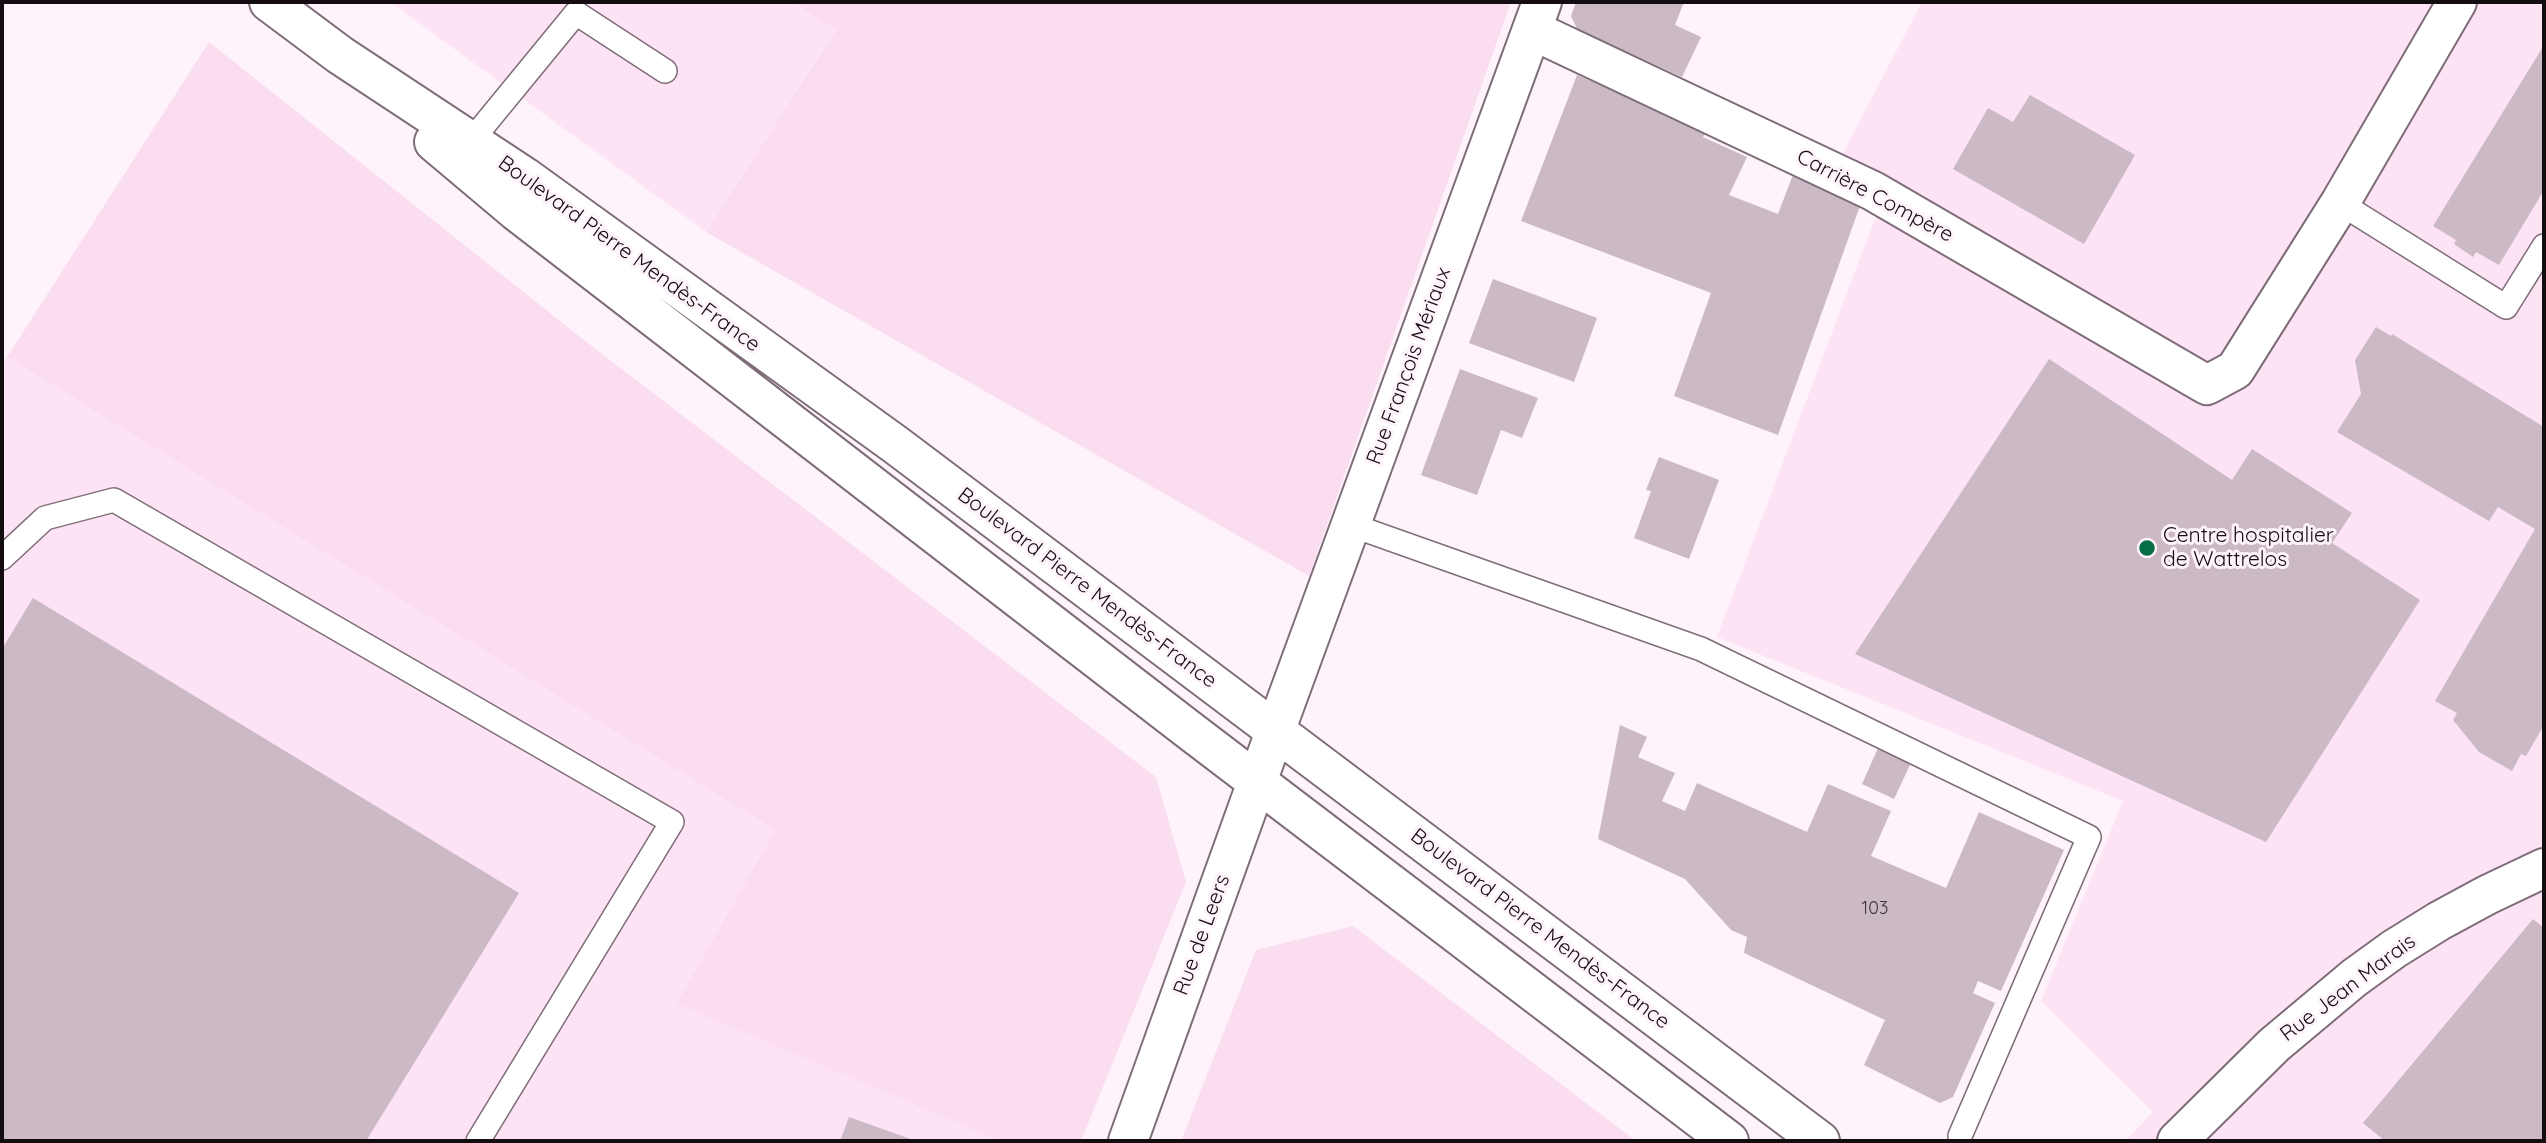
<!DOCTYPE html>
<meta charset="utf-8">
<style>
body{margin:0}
#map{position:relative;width:2546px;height:1143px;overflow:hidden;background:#fff3fb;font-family:Quicksand,sans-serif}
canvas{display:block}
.frame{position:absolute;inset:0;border:4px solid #130d11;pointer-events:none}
</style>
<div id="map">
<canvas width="2546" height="1143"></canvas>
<div class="frame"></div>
</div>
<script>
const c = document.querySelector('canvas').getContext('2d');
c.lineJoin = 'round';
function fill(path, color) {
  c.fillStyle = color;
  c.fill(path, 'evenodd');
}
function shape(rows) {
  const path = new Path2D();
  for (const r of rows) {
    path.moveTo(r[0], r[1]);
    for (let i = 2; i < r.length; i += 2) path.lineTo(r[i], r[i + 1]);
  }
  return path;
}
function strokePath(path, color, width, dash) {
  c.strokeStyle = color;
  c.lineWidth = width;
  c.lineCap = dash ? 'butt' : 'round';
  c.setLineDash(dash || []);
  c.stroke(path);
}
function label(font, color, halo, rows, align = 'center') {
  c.font = font + ' Quicksand,sans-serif';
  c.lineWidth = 6;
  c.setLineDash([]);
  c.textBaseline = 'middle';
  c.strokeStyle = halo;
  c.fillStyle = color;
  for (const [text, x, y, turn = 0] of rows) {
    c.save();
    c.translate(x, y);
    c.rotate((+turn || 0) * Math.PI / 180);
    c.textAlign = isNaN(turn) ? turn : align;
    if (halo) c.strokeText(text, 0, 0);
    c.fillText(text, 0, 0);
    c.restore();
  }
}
fill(shape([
 [390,2,792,2,836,28,706,232],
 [1922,2,2544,2,2544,1141,2125,1141,2153,1112,2041,1001,2123,801,1717,637,1890,179,1842,155],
 [7,357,775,830,676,1004,1000,1141,2,1141,2,365]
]), '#fde3f4');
fill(shape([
 [792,2,1511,2,1309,576,706,232,836,29],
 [209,42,589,344,1156,777,1186,882,1081,1141,1000,1141,676,1004,775,830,7,357],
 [1353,926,1636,1141,1181,1141,1256,950]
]), '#fbddf0');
fill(shape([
 [1576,2,1684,2,1675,25,1701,37,1682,77,1577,29,1571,16],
 [2544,45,2544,190,2499,265,2476,252,2473,257,2454,244,2456,240,2433,226],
 [1577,75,1706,132,1703,137,1747,157,1729,195,1778,214,1794,172,1861,203,1778,435,1674,396,1711,293,1521,221],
 [2030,95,2135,155,2084,244,1953,169,1988,108,2013,122],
 [1493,279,1597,318,1574,382,1469,343],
 [2376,327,2391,336,2392,334,2544,427,2544,725,2526,756,2521,754,2512,771,2479,752,2453,720,2457,713,2435,701,2535,529,2498,507,2489,521,2337,432,2361,394,2355,360],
 [2049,359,2232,480,2252,449,2352,513,2332,543,2420,600,2266,842,1855,654],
 [1460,369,1538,398,1522,438,1501,430,1477,495,1421,475],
 [1659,457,1719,480,1689,559,1634,538,1651,491,1646,490],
 [33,598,519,893,366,1141,2,1141,2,649],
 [1620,725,1647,737,1638,757,1675,773,1662,801,1685,811,1697,783,1807,832,1828,784,1891,811,1871,856,1946,888,1979,812,2064,850,2001,991,1978,981,1973,993,1995,1003,1953,1097,1940,1103,1864,1065,1885,1020,1744,953,1747,937,1731,930,1685,879,1598,839],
 [1878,748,1906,760,1910,765,1894,799,1862,784],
 [2533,919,2544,928,2544,1141,2385,1141,2363,1123],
 [849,1117,916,1141,840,1141]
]), '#cbb9c5');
const service = shape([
 [471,141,576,13,665,71],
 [2340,203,2506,307,2544,246],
 [1351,525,1701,649,2089,837,1960,1136],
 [2,558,45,518,114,500,672,822,478,1141]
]);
const minor = shape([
 [1532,30,1873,191,2207,385,2235,370,2340,203,2457,2]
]);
const tertiary = shape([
 [269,2,340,55,525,177,896,445,1820,1141],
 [434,142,516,211,1189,730,1729,1141],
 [1128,1141,1276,729,1542,2],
 [2177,1141,2274,1045,2354,978,2394,949,2439,921,2487,895,2544,868]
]);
strokePath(service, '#7e6d78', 26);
strokePath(minor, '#7e6d78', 42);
strokePath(tertiary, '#7e6d78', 42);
strokePath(service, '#fff', 23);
strokePath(minor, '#fff', 38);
strokePath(tertiary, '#fff', 38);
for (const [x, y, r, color] of [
 [2147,548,9,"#056e45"]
]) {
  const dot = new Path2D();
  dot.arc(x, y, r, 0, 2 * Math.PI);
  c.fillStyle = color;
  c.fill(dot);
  strokePath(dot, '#fff3fb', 2.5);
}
label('18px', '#41383e', null, [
 ["103",1875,909]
]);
label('21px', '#130d11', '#fff3fb', [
 ["Carrière Compère",1875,196,28],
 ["Boulevard Pierre Mendès-France",629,254,36],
 ["Rue François Mériaux",1409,366,-70],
 ["Boulevard Pierre Mendès-France",1087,588,37],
 ["Boulevard Pierre Mendès-France",1540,929,37],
 ["Rue de Leers",1202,935,-70],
 ["Rue Jean Marais",2348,988,-37]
]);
label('21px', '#130d11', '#fff3fb', [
 ["Centre hospitalier",2163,536],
 ["de Wattrelos",2163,560]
], 'left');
</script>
